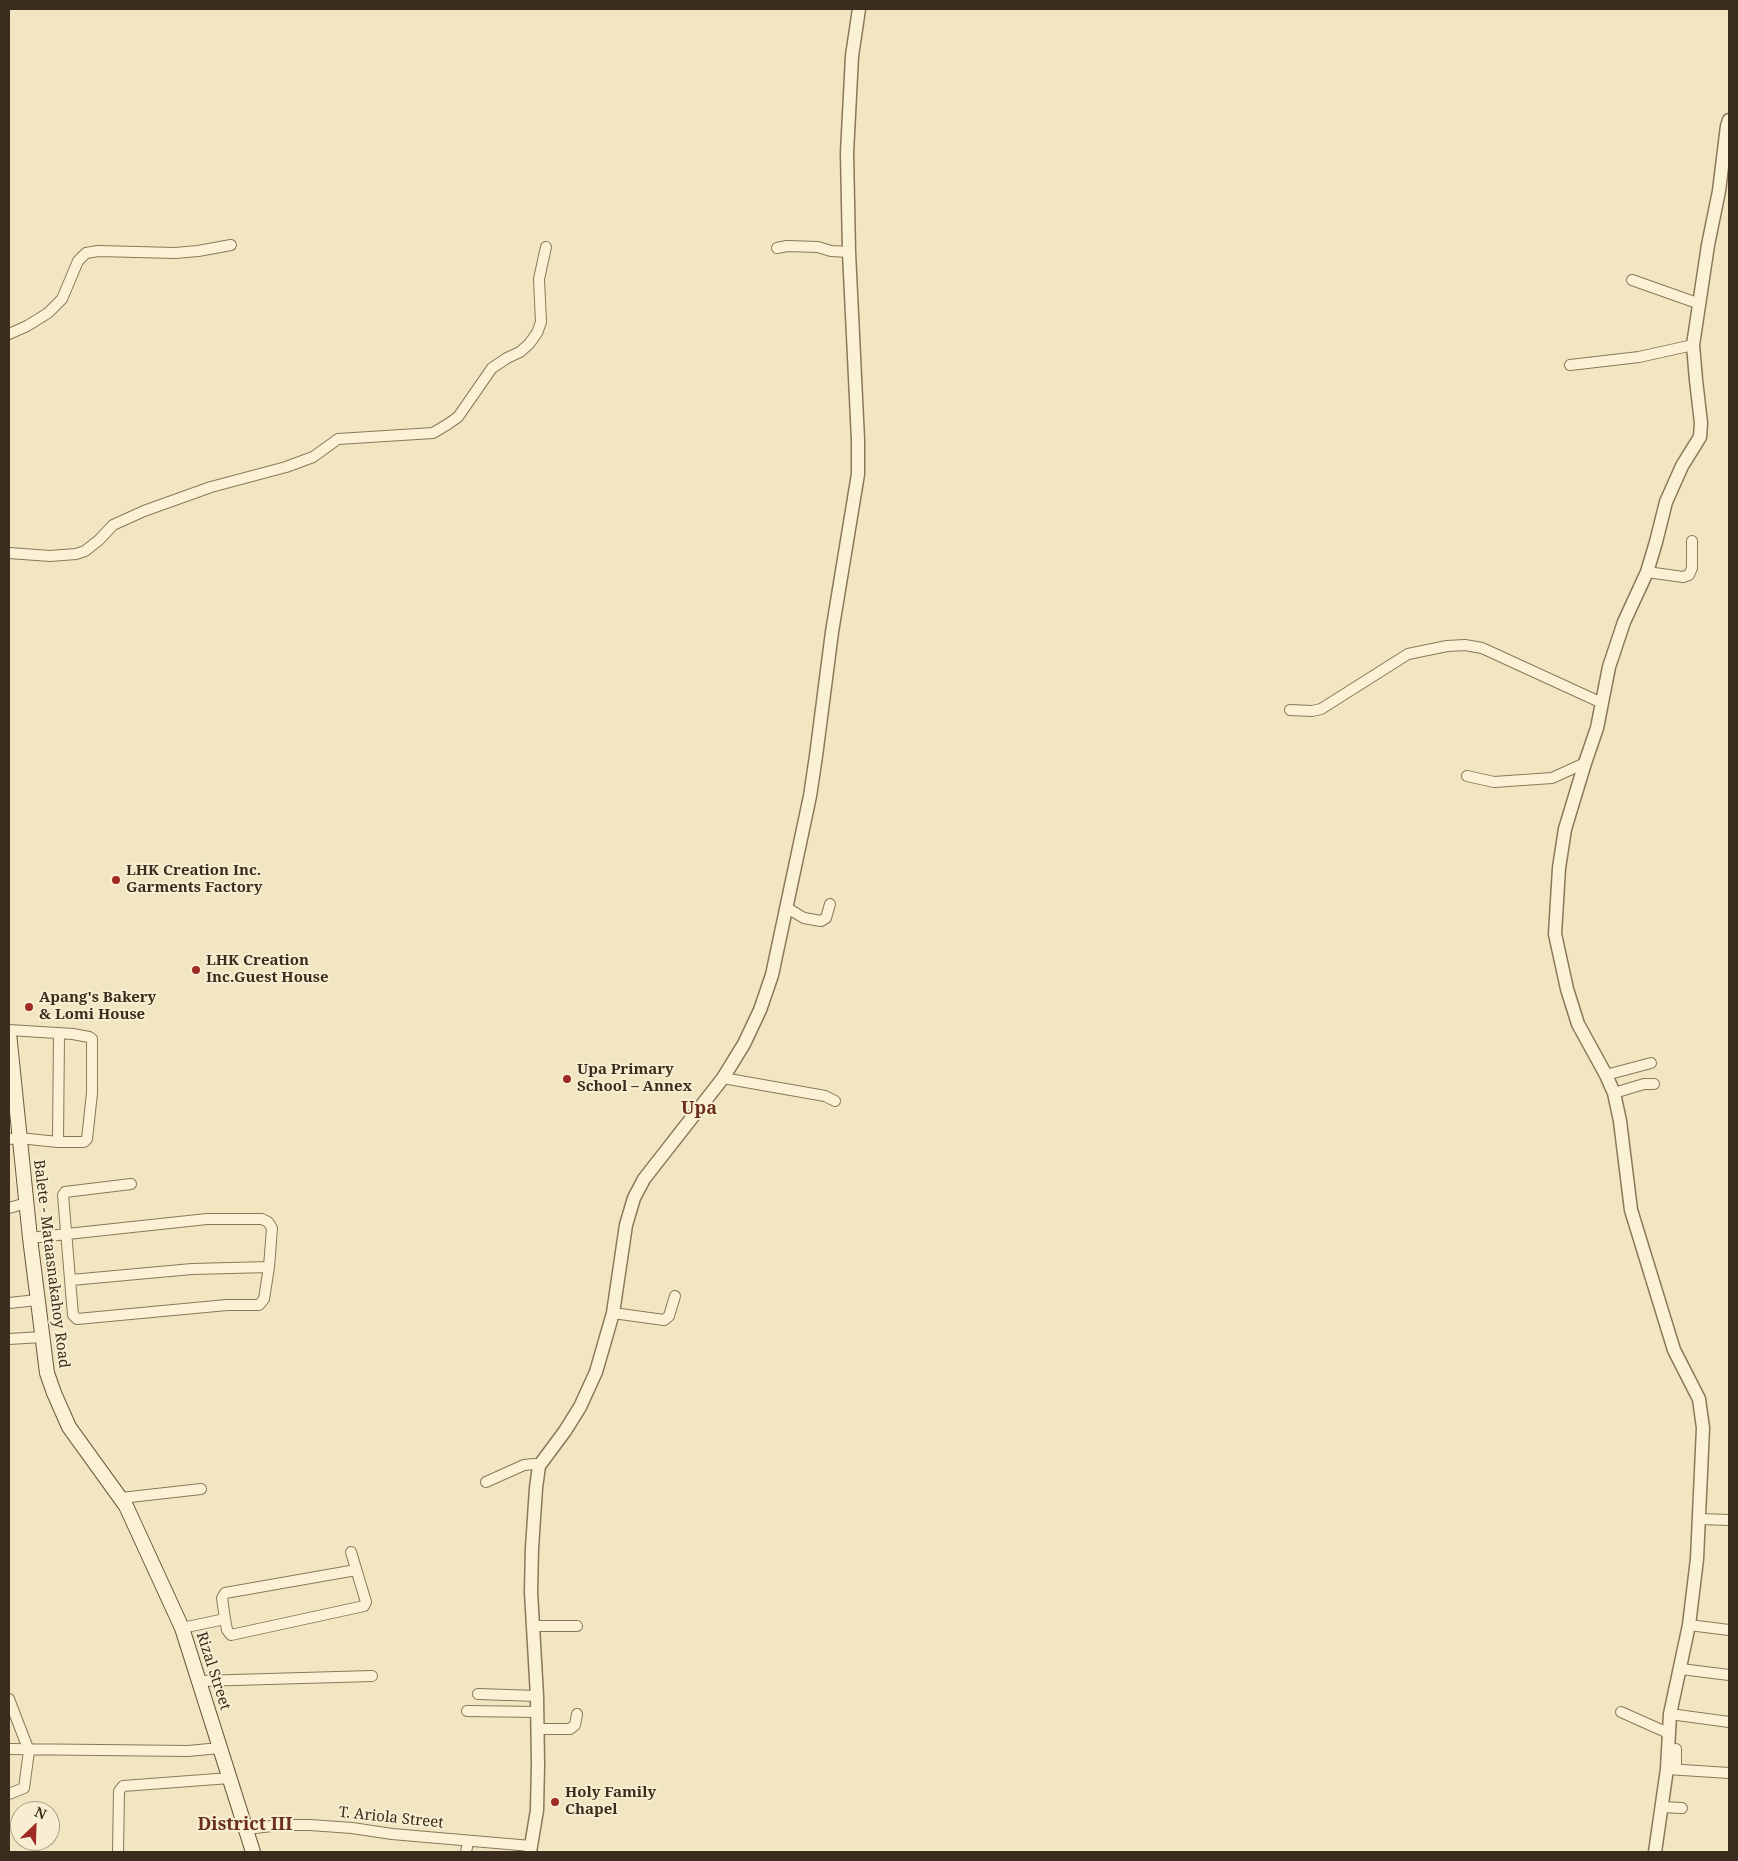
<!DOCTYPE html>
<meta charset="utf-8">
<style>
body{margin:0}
#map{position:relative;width:1738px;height:1861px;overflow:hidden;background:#f1e5c2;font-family:"Noto Serif",serif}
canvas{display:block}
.frame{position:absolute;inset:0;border:10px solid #3b2d1d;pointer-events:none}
.north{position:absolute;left:10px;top:1801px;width:50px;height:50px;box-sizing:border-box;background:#f8efd2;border:1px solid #aca18a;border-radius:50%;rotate:24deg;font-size:14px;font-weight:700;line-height:20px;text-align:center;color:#3b2d1d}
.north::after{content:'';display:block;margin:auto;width:18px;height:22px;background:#9f2a24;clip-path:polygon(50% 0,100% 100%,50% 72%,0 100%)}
</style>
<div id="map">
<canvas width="1738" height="1861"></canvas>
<div class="frame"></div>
<div class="north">N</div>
</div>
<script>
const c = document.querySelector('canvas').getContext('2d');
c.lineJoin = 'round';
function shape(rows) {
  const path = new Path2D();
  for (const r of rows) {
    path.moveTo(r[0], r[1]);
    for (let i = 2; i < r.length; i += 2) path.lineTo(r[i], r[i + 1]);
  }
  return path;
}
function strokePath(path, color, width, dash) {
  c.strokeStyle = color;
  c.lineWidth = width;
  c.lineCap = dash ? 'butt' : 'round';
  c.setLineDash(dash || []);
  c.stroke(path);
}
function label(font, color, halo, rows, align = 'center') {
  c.font = font + ' "Noto Serif",serif';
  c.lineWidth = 4;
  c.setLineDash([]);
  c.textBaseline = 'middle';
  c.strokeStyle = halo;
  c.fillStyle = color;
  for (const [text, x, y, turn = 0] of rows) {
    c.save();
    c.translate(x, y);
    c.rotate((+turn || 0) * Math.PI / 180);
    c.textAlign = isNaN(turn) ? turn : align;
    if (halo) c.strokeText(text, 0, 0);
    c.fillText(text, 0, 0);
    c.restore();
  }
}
const minor = shape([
 [777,248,787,246,818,247,831,251,849,252],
 [1632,280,1700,304],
 [9,334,27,326,48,313,62,299,78,261,86,253,98,251,175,253,198,251,231,245],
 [1570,365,1639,357,1693,345],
 [9,553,50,556,76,554,85,551,99,540,113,525,144,511,211,487,286,467,313,457,338,439,433,433,448,424,458,417,492,368,507,358,520,352,529,344,537,333,541,322,539,279,546,247],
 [1647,572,1683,577,1689,575,1692,568,1692,541],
 [1290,710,1312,711,1321,709,1408,654,1447,646,1465,645,1482,648,1602,703],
 [1467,776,1494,782,1552,778,1585,763],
 [787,908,804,918,821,921,826,918,830,904],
 [9,1030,73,1034,89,1037,92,1039,92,1093,87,1139,84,1142,58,1142,19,1138,9,1139],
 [1606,1075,1651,1063],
 [723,1078,825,1096,835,1101],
 [1614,1093,1644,1084,1654,1084],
 [58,1142,59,1033],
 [131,1184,65,1192,63,1195,73,1315,77,1319,227,1305,259,1305,264,1299,269,1267],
 [9,1208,26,1203],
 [30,1238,207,1219,262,1219,268,1222,272,1228,269,1267,192,1269,71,1280],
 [9,1303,37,1300],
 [613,1313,664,1320,669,1316,675,1296],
 [9,1339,42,1337],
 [486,1482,524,1465,534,1464,539,1466],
 [121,1498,201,1489],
 [1699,1519,1729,1520],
 [225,1619,222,1598,225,1593,356,1570],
 [1689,1625,1729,1630],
 [534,1626,577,1626],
 [182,1628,225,1619,227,1630,231,1635,364,1606,366,1602,351,1552],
 [1681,1669,1729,1675],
 [199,1681,372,1676],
 [478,1694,537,1696],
 [9,1699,29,1751,24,1788,9,1794],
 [467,1711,538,1712],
 [1621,1712,1668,1733],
 [1670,1714,1729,1722],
 [538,1729,570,1729,575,1725,577,1714],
 [9,1749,188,1751,220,1748],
 [1676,1749,1676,1769],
 [1667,1769,1729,1773],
 [1662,1807,1682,1808],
 [247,1829,280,1825,310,1825,352,1828,392,1834,531,1846],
 [118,1852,119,1791,123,1786,230,1778],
 [466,1852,468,1842]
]);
const tertiary = shape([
 [530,1852,537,1810,538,1764,537,1696,531,1592,532,1548,536,1488,539,1466,565,1431,580,1407,596,1372,613,1313,626,1225,634,1198,644,1179,723,1078,744,1044,760,1010,772,975,810,796,816,756,832,632,858,474,858,440,849,252,847,153,852,56,859,9],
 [1655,1852,1667,1769,1670,1714,1689,1625,1697,1559,1703,1428,1699,1399,1674,1350,1631,1210,1620,1121,1614,1093,1606,1075,1578,1024,1567,989,1555,934,1559,868,1565,829,1585,763,1597,728,1609,667,1624,622,1647,572,1656,542,1666,502,1682,466,1700,437,1701,423,1696,380,1693,345,1708,245,1719,191,1727,126,1729,120]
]);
const secondary = shape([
 [9,1033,30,1238,47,1373,54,1393,69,1427,126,1506,182,1628,253,1852]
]);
strokePath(minor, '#8c7758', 12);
strokePath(tertiary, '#8c7758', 15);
strokePath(secondary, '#6e573b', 16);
strokePath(minor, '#fbf2d6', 10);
strokePath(tertiary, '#fbf2d6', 12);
strokePath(secondary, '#fbf2d6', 14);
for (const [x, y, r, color] of [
 [116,880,5,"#9f2a24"],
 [196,970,5,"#9f2a24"],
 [29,1007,5,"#9f2a24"],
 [567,1079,5,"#9f2a24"],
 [555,1802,5,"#9f2a24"]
]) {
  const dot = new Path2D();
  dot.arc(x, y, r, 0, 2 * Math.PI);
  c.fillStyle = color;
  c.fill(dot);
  strokePath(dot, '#f8efd2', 2);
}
label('bold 15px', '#3b2d1d', '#f8efd2', [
 ["LHK Creation Inc.",126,871],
 ["Garments Factory",126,888],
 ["LHK Creation",206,961],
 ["Inc.Guest House",206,978],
 ["Apang's Bakery",39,998],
 ["& Lomi House",39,1015],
 ["Upa Primary",577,1070],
 ["School – Annex",577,1087],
 ["Holy Family",565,1793],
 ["Chapel",565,1810]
], 'left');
label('15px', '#3b2d1d', '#f8efd2', [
 ["Balete - Mataasnakahoy Road",51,1264,83],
 ["Rizal Street",213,1671,72],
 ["T. Ariola Street",391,1818,6]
]);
label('bold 18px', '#6a2f1a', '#f8efd2', [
 ["Upa",699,1109],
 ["District III",245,1825]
]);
</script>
